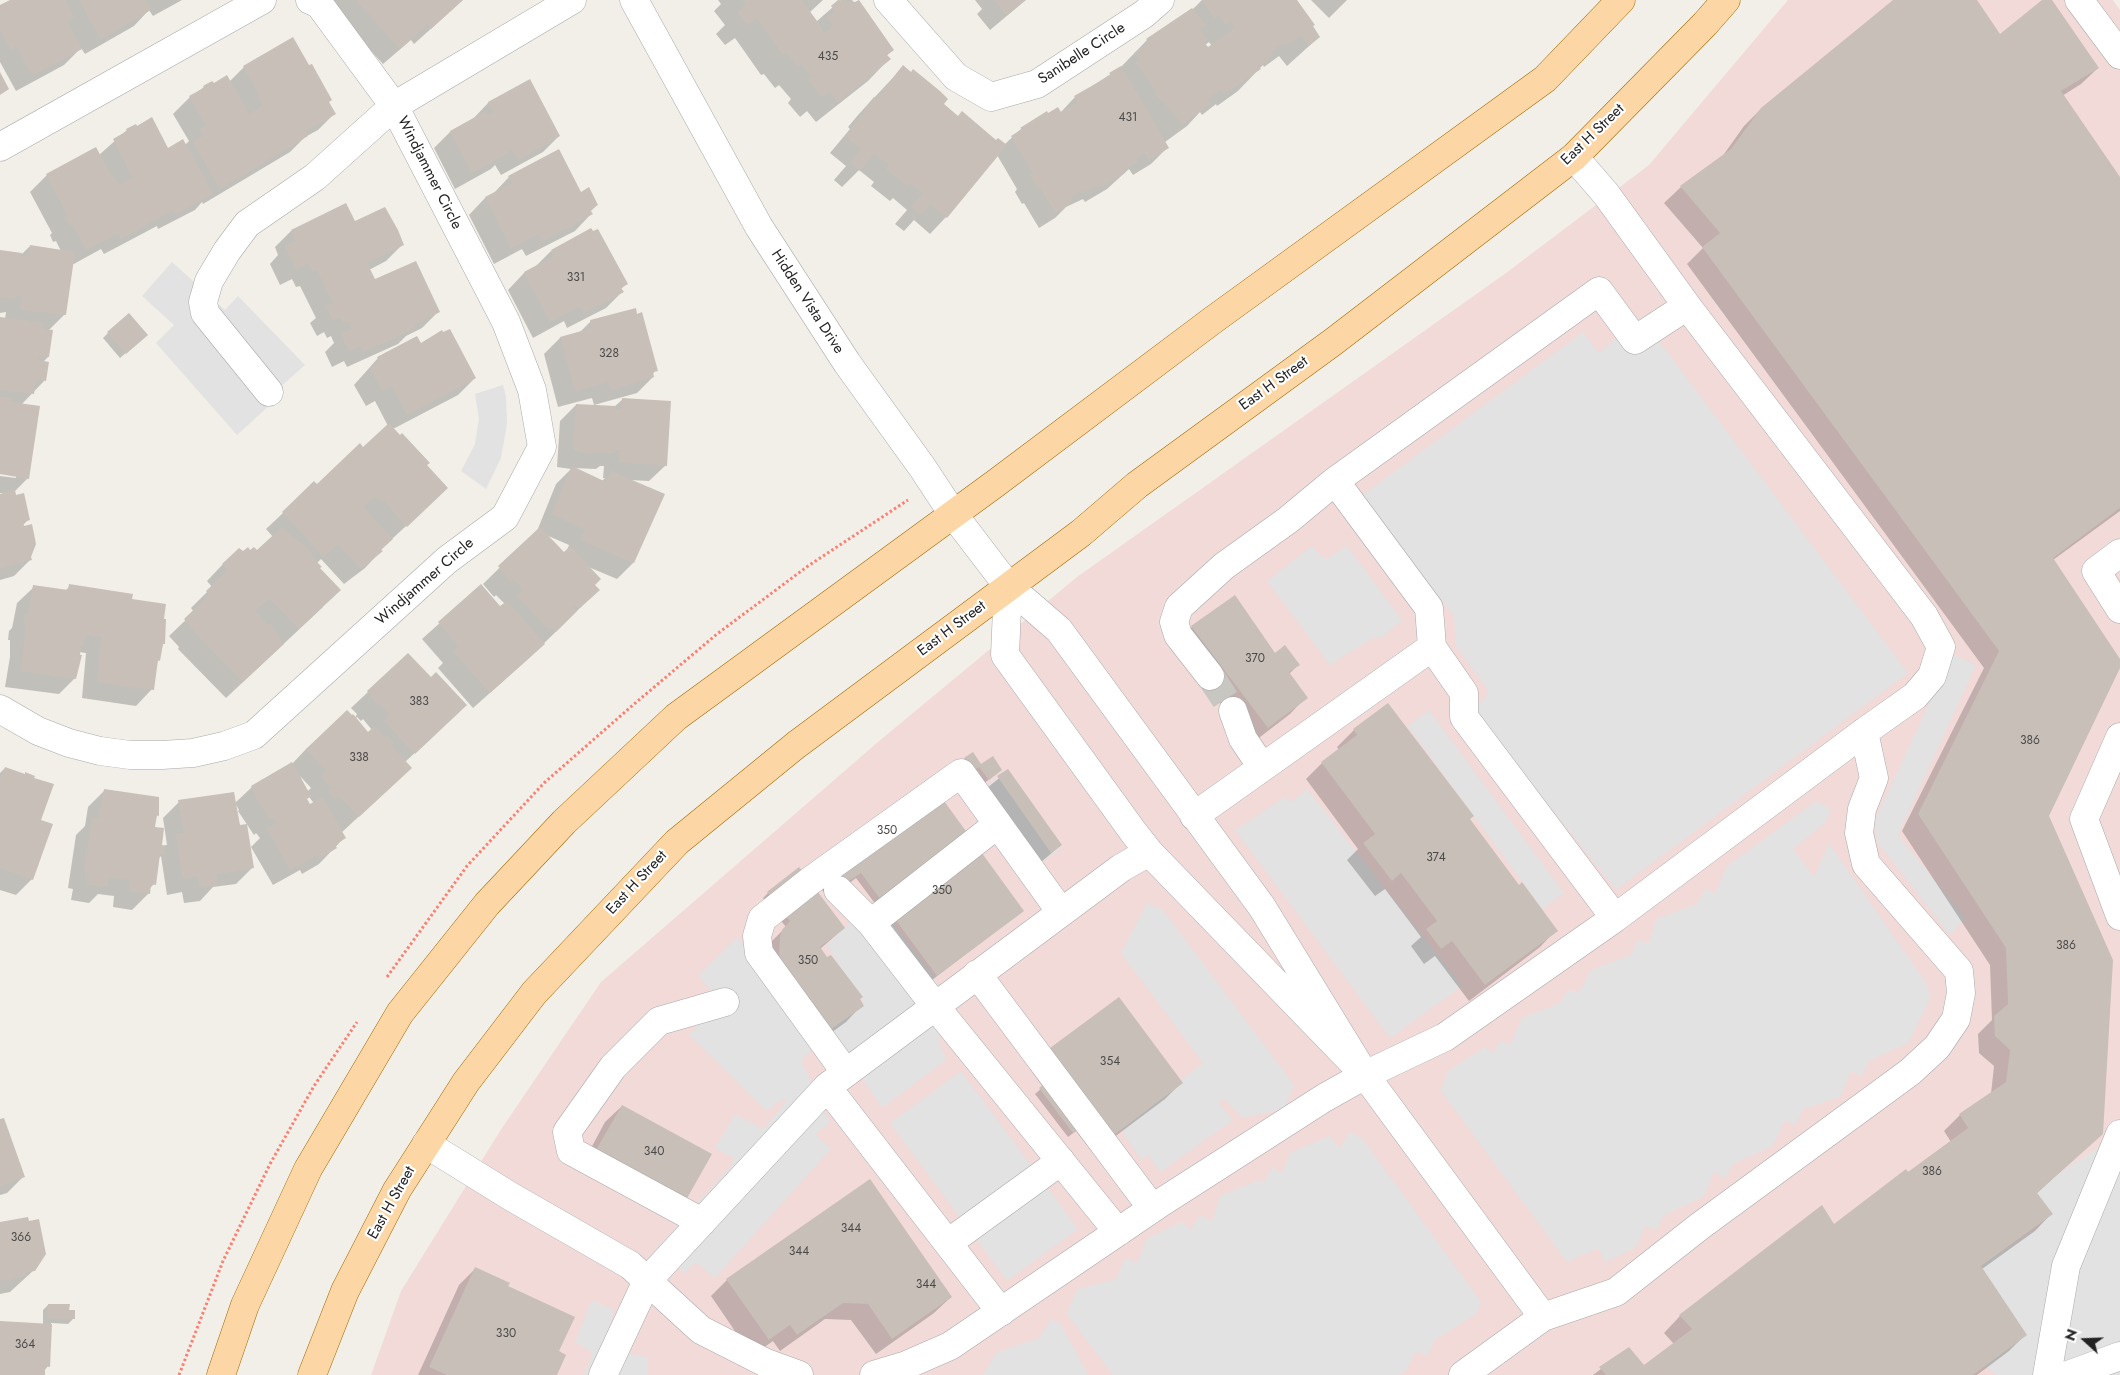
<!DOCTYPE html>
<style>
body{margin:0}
#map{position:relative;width:2120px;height:1375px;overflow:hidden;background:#f2efe9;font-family:Jost,sans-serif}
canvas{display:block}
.north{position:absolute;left:2060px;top:1315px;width:50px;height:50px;-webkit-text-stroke:4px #fff;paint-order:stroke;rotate:290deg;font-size:14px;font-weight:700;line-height:20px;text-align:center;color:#222}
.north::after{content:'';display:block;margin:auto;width:18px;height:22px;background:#222;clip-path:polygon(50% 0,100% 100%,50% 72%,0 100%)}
</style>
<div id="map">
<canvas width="2120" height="1375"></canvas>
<div class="north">N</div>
</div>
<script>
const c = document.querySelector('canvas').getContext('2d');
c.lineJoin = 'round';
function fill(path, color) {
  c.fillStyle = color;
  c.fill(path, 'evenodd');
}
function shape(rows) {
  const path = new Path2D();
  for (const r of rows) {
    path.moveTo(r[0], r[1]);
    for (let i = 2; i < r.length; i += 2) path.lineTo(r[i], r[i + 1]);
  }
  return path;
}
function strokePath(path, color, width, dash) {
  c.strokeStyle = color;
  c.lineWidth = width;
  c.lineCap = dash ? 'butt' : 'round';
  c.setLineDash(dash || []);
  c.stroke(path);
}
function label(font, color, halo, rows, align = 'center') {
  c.font = font + ' Jost,sans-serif';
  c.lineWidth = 4.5;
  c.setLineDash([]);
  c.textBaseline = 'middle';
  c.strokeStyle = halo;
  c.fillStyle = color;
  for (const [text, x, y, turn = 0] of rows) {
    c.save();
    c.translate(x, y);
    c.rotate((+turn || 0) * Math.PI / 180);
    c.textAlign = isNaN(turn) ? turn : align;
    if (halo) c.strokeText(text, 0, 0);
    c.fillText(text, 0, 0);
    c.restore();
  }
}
fill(shape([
 [1788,0,2113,0,2120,10,2120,1375,371,1375,401,1291,500,1131,601,982,878,742,1077,577,1506,273,1649,165]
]), '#f2dad9');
fill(shape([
 [172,262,225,310,238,296,305,365,279,388,283,393,237,435,156,343,174,325,142,296],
 [1641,317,1908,673,1616,890,1474,711,1489,692,1456,646,1454,616,1360,497,1583,332,1599,353],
 [503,385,506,397,507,424,501,458,486,489,461,471,475,444,479,419,475,394],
 [1312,546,1322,557,1326,559,1347,546,1402,620,1381,638,1373,638,1330,665,1267,581],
 [1952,654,1976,665,1898,835,1965,918,1950,935,1877,842,1875,820],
 [1429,710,1564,893,1542,909,1408,726],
 [1004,773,1060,849,1038,865,982,790],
 [1307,789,1462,986,1390,1038,1235,830,1285,797,1291,802],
 [1816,801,1831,809,1826,822,1793,849,1814,877,1829,843,1927,984,1930,998,1909,1042,1869,1061,1862,1076,1851,1071,1840,1097,1803,1109,1795,1126,1785,1120,1773,1146,1733,1164,1725,1179,1714,1172,1704,1196,1663,1216,1657,1230,1645,1226,1636,1247,1605,1262,1598,1248,1567,1262,1441,1091,1448,1071,1485,1047,1493,1053,1501,1040,1510,1045,1522,1018,1560,1003,1568,990,1579,993,1591,970,1631,955,1637,940,1649,943,1656,919,1697,904,1705,888,1715,893,1727,866],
 [875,900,935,978,945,1031,938,1039,946,1060,882,1108,830,1030,864,1003,826,945],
 [1147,903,1163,910,1294,1085,1284,1109,1242,1118,1224,1098,1219,1104,1233,1120,1160,1172,1148,1155,1141,1160,1119,1127,1203,1063,1121,953],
 [737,938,773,968,826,1037,801,1060,830,1123,815,1134,831,1149,715,1278,695,1262,685,1274,657,1248,731,1166,734,1158,715,1148,735,1114,763,1129,786,1102,784,1098,767,1111,689,1035,703,1021,714,995,698,975],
 [961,1071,1078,1229,1007,1281,890,1123],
 [1349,1132,1362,1138,1481,1302,1476,1314,1435,1340,1427,1356,1416,1351,1406,1371,1399,1375,1113,1375,1067,1314,1077,1289,1116,1279,1125,1258,1137,1263,1147,1238,1181,1222,1191,1229,1200,1215,1212,1221,1220,1196,1258,1180,1264,1183,1271,1168,1282,1173,1290,1153,1329,1136,1340,1148],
 [2120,1133,2120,1375,1997,1375,1983,1364,1972,1272,2042,1224,2026,1195],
 [592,1300,613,1310,609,1348,648,1358,648,1375,584,1375,593,1353,575,1342],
 [1051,1319,1061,1324,1088,1375,983,1375,997,1352,1039,1338]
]), '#e2e2e2');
fill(shape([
 [13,0,182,0,153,16,149,10,134,26,85,54,81,48,64,65,16,91,0,62,0,7],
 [328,0,463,0,414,44,411,40,383,64,326,2],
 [718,0,823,0,810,12,817,21,841,0,852,0,893,50,886,56,889,59,868,81,816,122,807,111,800,117,788,103,791,99,779,85,775,88,764,74,761,75,735,38,725,45,716,34,725,25,714,11,721,4],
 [975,0,1026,0,990,30,977,14,982,9],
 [1202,0,1296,0,1319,37,1287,66,1279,56,1264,67,1263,65,1238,91,1217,106,1216,104,1202,115,1200,112,1187,126,1165,142,1168,147,1151,164,1133,175,1129,169,1107,189,1085,202,1083,199,1066,207,1055,218,1039,228,1024,203,1022,204,1015,192,1017,189,997,155,946,217,930,234,914,220,904,231,895,224,907,210,893,198,890,201,871,186,874,182,859,170,842,187,834,180,846,166,830,153,850,129,848,127,858,115,903,67,958,118,1004,145,1021,129,1047,113,1060,113,1075,97,1120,68,1147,40,1192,10],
 [1209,42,1212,46,1208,49,1205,45],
 [1311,0,1347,0,1329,18],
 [1895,0,1976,0,1999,36,2044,0,2051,0,2098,68,2081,84,2062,96,2120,179,2120,511,2053,560,2120,661,2120,665,2047,816,2101,1134,2036,1194,2051,1214,2035,1231,1982,1269,2025,1335,2009,1351,1977,1375,1593,1375,1629,1348,1644,1367,1674,1344,1664,1333,1680,1316,1834,1226,1951,1142,1944,1131,1960,1115,1991,1094,1994,1066,1979,1053,1978,1034,1992,1020,1990,965,1902,831,1984,668,1687,264,1703,248,1664,203,1681,187,1722,157,1744,126,1761,109],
 [244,67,328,103,334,114,318,130,305,137,290,152,203,204,202,202,195,210,158,229,157,226,104,254,101,249,72,265,65,314,48,331,48,357,43,362,45,380,21,405,28,478,14,492,29,519,22,526,30,560,14,576,0,580,0,495,6,494,0,493,0,476,16,478,16,476,0,473,0,319,5,319,6,312,0,313,0,251,22,254,30,246,61,251,56,241,53,242,50,235,52,233,30,192,47,175,95,149,99,155,127,130,167,149,185,145,189,141,173,114,190,97,204,87,229,82],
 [529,81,559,136,543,152,501,175,495,165,491,169,455,189,434,148,450,132,472,120,488,103],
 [509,177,580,194,597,205,590,212,591,214,575,231,526,256,522,249,494,264,469,215,485,198,493,194],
 [346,205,354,223,402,245,386,261,369,270,374,281,439,311,422,328,406,336,398,344,347,367,344,361,332,367,325,352,334,343,331,336,327,338,324,332,317,336,310,323,316,318,300,286,296,287,292,279,280,285,270,264,278,255,275,247,291,231],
 [551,251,626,284,621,289,622,292,606,308,567,328,564,321,533,338,508,290,524,273,535,267],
 [591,321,656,370,652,375,653,377,637,393,594,405,592,398,558,407,544,354,560,338,579,333],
 [108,333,141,340,120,358,103,338],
 [421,345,475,378,458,395,393,429,426,465,430,504,380,550,381,551,365,568,344,584,321,559,317,563,323,607,226,698,178,649,179,647,169,636,194,612,191,608,212,587,207,581,223,564,243,553,257,552,273,537,266,529,283,513,314,483,317,486,363,449,388,426,375,401,366,406,354,385,378,358],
 [623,399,666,465,649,481,630,480,663,495,633,563,617,579,586,566,593,585,582,606,527,660,473,708,438,668,443,663,422,639,481,586,500,608,505,604,496,595,494,597,483,584,537,531,556,484,571,469,557,467,560,421,576,405,614,407],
 [600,466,604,466,603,478,605,478,602,481,572,468,596,469],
 [546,535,569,545,567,551,564,554],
 [70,586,130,600,162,620,163,644,159,660,156,663,152,689,136,706,82,698,86,653,79,652,75,678,59,694,5,687,10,657,10,640,8,640,9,631,12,628,17,603,34,587,65,591],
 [1235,597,1275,654,1298,665,1289,674,1306,697,1290,714,1251,744,1175,644,1192,627],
 [368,692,449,721,405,762,394,784,341,833,344,838,319,864,302,874,300,870,273,885,251,847,260,838,256,833,254,835,238,811,239,810,235,803,252,787,292,764,306,749,355,718,357,714,351,708],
 [357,717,361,721,363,719,372,730,368,734,355,719],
 [300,776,311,788,307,792],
 [309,797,314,803,310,806,306,799],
 [1388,704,1469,819,1518,887,1556,930,1540,947,1469,1001,1435,956,1424,964,1411,946,1421,937,1385,889,1375,896,1347,860,1358,849,1306,779,1322,763,1339,750,1337,747,1354,730],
 [972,753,981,766,996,774,983,784,959,764],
 [5,768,39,821,32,879,16,895,0,890,0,773],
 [1008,771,1061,845,1040,863,987,788],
 [104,791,158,815,155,818,154,828,160,846,167,845,163,818,179,802,238,827,252,868,236,884,213,887,200,901,184,903,182,892,167,895,161,856,158,859,154,884,149,889,149,893,132,910,113,907,114,896,98,894,89,903,71,900,73,889,68,888,76,835,85,826,88,807],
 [826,856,1022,911,932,980,856,878,829,899,809,873],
 [768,893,844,928,820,949,862,1005,846,1022,813,1046,767,981,770,943,786,927,763,898],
 [1046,1052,1181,1083,1165,1099,1093,1153,1076,1131,1068,1137,1035,1094,1043,1087,1030,1069],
 [622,1106,669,1215,581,1167,605,1122],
 [0,1121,24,1176,7,1193,0,1195],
 [0,1223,34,1270,10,1292,0,1294],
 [476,1268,506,1287,558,1352,556,1375,418,1375,459,1285],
 [727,1280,951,1297,934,1313,876,1354,851,1320,825,1319,780,1351,773,1341,752,1356,711,1296],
 [48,1305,68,1311,73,1319,68,1324,51,1323,48,1366,44,1371,44,1375,0,1375,0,1322,43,1325,43,1310]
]), '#0003');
fill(shape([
 [10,0,65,0,74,17,67,21,82,49,33,75,23,61,24,60,17,46,11,50,0,30,0,5],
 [79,0,146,0,151,10,101,39],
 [356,0,463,0,431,29,428,24,400,49],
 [743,0,802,0,825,33,833,26,827,18,835,11,831,6,838,0,855,2,859,0,894,50,887,55,891,59,838,102,829,91,822,97,808,80,812,77,801,64,797,67,786,53,783,55,757,18,747,25,737,12,747,4],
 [994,0,1025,0,1007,15],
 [1204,0,1297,0,1315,25,1313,26,1320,37,1309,46,1301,35,1286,46,1283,43,1271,52,1274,56,1259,67,1261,69,1224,94,1221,90,1208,100,1210,104,1182,125,1164,101,1162,103,1155,94,1157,92,1136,63,1140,60,1134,53,1149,42,1146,39,1192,8,1206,25,1200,29,1207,39,1204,42,1208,47,1235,28,1231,21,1226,25,1218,15,1215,18,1202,1],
 [1893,0,1977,0,2000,34,2042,0,2052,0,2099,68,2061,91,2120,177,2120,508,2053,558,2120,659,2120,668,2049,816,2113,960,2103,1134,2037,1193,2053,1214,1981,1266,2027,1335,1973,1375,1606,1375,1599,1367,1629,1347,1644,1365,1692,1329,1679,1315,1822,1205,1834,1224,1906,1169,1908,1172,1968,1128,1959,1114,2006,1082,2010,1050,1995,1036,1994,1016,2008,1004,2006,948,1918,814,1999,651,1702,247,1720,233,1680,186,1731,149,1761,108],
 [293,37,309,65,312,64,332,100,329,102,336,114,306,131,308,136,220,189,193,142,203,136,200,129,206,126,189,96,204,88,203,86,212,81,214,83,227,75,249,114,263,106,258,97,260,96,243,66],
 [903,65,911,72,913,69,940,91,948,99,944,104,958,116,962,111,996,140,998,138,1007,145,947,218,930,204,921,215,911,207,922,193,910,183,907,186,886,169,889,165,874,153,860,171,850,163,861,149,845,136,865,112,863,110,874,97,876,99],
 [1121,66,1169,148,1149,160,1145,153,1136,158,1138,161,1123,170,1125,173,1101,187,1100,184,1084,193,1082,190,1071,197,1073,202,1056,213,1040,187,1038,189,1030,175,1033,173,1011,136,1022,129,1020,128,1047,111,1048,113,1058,107,1061,112,1078,102,1074,96,1111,75,1109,73],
 [0,72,9,89,0,95],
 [530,79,560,136,518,160,511,148,507,150,508,153,472,173,450,131,486,111,488,115,493,112,488,102],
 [152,117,168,148,183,139,213,194,175,214,173,210,121,239,118,233,86,250,73,225,70,226,65,218,68,216,46,174,96,147,112,177,114,176,119,185,133,178,113,139,127,131,126,129,136,124,137,126],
 [559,149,581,192,589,187,598,205,590,210,593,214,542,241,539,234,511,248,485,197,512,183,508,176],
 [346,203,355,221,385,207,398,230,404,245,367,263,375,279,416,261,440,312,414,325,416,328,363,352,361,346,349,351,341,334,352,329,347,321,343,323,341,317,333,320,326,306,333,303,317,270,313,272,309,263,296,269,285,246,296,241,291,230],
 [591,228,593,231,598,229,628,284,621,288,624,292,584,313,580,306,550,322,524,272,554,256,551,250],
 [30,245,75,252,66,315,20,309,22,296,16,295,15,299,0,297,0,250,22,253,21,256,28,257],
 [636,308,637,314,642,312,658,371,653,372,654,377,611,390,608,382,575,391,560,337,592,328,590,320],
 [129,313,148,335,126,354,107,332],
 [0,317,43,323,43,329,53,330,49,357,39,356,38,360,49,362,46,381,36,379,34,394,0,389],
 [450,329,476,378,407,415,392,386,382,391,370,367,380,362,377,357,417,336,421,343,442,330,443,332],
 [0,397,11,398,11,402,40,406,29,479,0,474],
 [622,398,671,401,667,466,619,462,620,450,615,450,614,453,592,452,592,454,573,450,576,404,616,406,616,409,621,409],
 [389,423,400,435,402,433,430,463,427,465,448,488,407,527,384,501,382,503,375,496,363,507,393,539,381,550,383,551,361,569,338,544,324,557,282,512,314,481,317,484,360,443,363,447],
 [572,466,606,482,611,471,665,494,634,563,580,540,585,529,552,514],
 [15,490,16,495,24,493,30,520,23,522,24,526,32,524,36,544,31,557,32,560,0,568,0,494],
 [282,527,292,538,294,537,312,553,310,555,322,567,320,568,341,590,299,629,269,598,255,611,268,626,270,624,278,634,277,635,284,644,243,682,193,631,194,631,184,619,209,595,206,591,228,570,222,564,239,548,243,551,248,547,250,550,254,547,257,550],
 [540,527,564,552,570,546,601,579,595,585,600,590,580,608,576,604,572,607,577,611,556,632,551,627,548,629,517,596,523,590,513,579,511,582,498,566],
 [69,584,133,594,132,599,166,604,164,619,166,619,165,644,163,644,160,661,158,660,154,690,97,682,102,637,85,635,83,646,81,646,80,655,82,655,76,679,21,671,25,640,26,624,24,624,25,613,28,614,33,585,68,590],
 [481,584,500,606,507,601,545,644,490,693,453,651,459,646,438,622],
 [1235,595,1275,653,1285,645,1300,665,1289,672,1308,698,1268,728,1191,626],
 [408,653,431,677,436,672,467,705,415,754,384,721,390,715,380,704,378,706,367,691],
 [1388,703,1474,816,1470,819,1519,885,1522,882,1558,931,1485,985,1452,941,1441,949,1426,929,1437,921,1401,873,1392,881,1363,843,1375,834,1321,762,1357,735,1353,729],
 [347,710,352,715,353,714,368,732,374,726,385,738,387,736,394,743,392,746,412,768,359,817,338,795,335,799,328,792,332,789,321,776,326,771,306,749],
 [973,752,981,764,993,756,1002,770,989,780,979,767,973,771,964,758],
 [292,762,311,796,307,799,310,804,322,797,346,838,335,845,337,848,319,859,317,855,290,870,267,829,277,823,273,818,270,819,259,803,251,786],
 [5,767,25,774,25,772,35,776,34,778,54,784,41,820,53,824,33,880,0,868,0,780],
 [1008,769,1062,845,1051,853,997,776],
 [928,779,1024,911,937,976,861,873,846,883,825,855],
 [104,789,159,797,159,816,157,815,155,827,164,828,162,845,165,846,164,855,160,854,156,885,151,884,150,894,129,891,130,880,108,877,107,887,87,884,88,873,84,872,92,818,99,819],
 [234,792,240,825,247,824,254,868,216,874,217,885,200,888,198,876,183,879,176,834,184,833,178,800],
 [799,867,845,928,820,947,827,957,831,955,863,997,860,999,864,1006,830,1030,783,965,779,954,780,937,782,930,790,921,767,892],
 [1119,997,1183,1083,1110,1138,1094,1117,1073,1133,1039,1088,1061,1072,1046,1051],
 [622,1105,712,1154,686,1200,596,1150],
 [4,1118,25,1177,0,1186,0,1119],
 [870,1179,952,1297,892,1339,868,1304,843,1303,797,1335,790,1325,769,1340,726,1279],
 [28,1217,29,1221,39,1219,46,1254,35,1271,27,1272,27,1276,0,1281,0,1222],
 [475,1267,510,1283,508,1286,575,1317,559,1351,566,1355,557,1375,447,1375,429,1367],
 [48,1304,70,1304,69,1310,75,1310,75,1319,47,1318],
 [0,1321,52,1324,50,1367,45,1366,45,1375,0,1375]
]), '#c7bfb8');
strokePath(shape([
 [1210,676,1233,711]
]), '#c8c6c1', 28, [28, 14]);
const minor = shape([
 [634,0,759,227,847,363,922,467,953,514,1008,586],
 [888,0,956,77,991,97,1037,84,1144,14,1160,0],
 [2079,0,2120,55],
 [0,147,262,0],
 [269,392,205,313,203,302,209,281,227,251,247,224,315,177,394,106,572,0],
 [2120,553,2096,571,2120,609],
 [1008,586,1059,630,1262,907,1365,1075,1149,852,1134,833,1005,655,1008,586],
 [1432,647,1464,693,1464,717,1615,918],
 [1210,676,1178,635,1174,622,1179,607,1224,566,1288,520,1335,481],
 [0,709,38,731,69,743,100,751,130,755,162,755,193,753,224,746,254,735,447,560,505,517,542,447,532,390,506,322,394,106,319,4,310,0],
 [1233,711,1243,739,1262,767],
 [2120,737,2084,819,2120,916],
 [1194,816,1432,647,1429,608,1335,481,1599,291,1635,340,1687,306],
 [838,890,871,923,935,1006,1118,1232],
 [871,923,998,824],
 [977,974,1152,1208],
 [846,1073,759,953,757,936,762,919,810,881,961,773,1061,912],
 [1365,1075,1543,1317,1463,1375],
 [827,1087,1001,1312],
 [426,1144,510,1196,630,1265,701,1330,766,1363,799,1375],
 [702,1222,571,1151,567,1132,613,1067,659,1021,725,1002],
 [948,1243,1061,1161],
 [1543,1317,1616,1292,1700,1226,1910,1072,1937,1047,1956,1019,1961,993,1959,971,1866,864,1859,833,1862,809,1874,778,1864,732],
 [603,1375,647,1281,827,1087,1121,868,1149,852],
 [874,1375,904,1366,950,1346,1162,1202,1324,1098,1365,1075,1445,1037,1615,918,1864,732,1915,696,1932,676,1941,647,1924,616,1687,306,1606,194,1574,157],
 [2047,1375,2066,1266,2120,1134],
 [2068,1375,2120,1356]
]);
const major = shape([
 [221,1375,245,1305,308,1169,400,1013,487,904,564,822,676,717,996,483,1213,320,1545,79,1621,0],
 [312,1375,345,1291,397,1190,466,1082,534,993,677,842,796,745,1081,533,1137,485,1333,342,1574,157,1705,24,1726,0]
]);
strokePath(minor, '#a9a9a9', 29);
strokePath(major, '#a06b00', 29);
strokePath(shape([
 [387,977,467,866,544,783,633,705,717,634,808,566,908,500],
 [179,1375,223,1261,270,1164,314,1086,357,1022]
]), '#fa8072', 3, [2.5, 2.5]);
strokePath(minor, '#fff', 28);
strokePath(major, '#fcd6a4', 28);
label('12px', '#4b4948', null, [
 ["435",828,57],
 ["431",1128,118],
 ["331",576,278],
 ["328",609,354],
 ["370",1255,659],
 ["383",419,702],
 ["386",2030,741],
 ["338",359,758],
 ["350",887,831],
 ["374",1436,858],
 ["350",942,891],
 ["386",2066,946],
 ["350",808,961],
 ["354",1110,1062],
 ["340",654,1152],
 ["386",1932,1172],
 ["344",851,1229],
 ["366",21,1238],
 ["344",799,1252],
 ["344",926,1285],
 ["330",506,1334],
 ["364",25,1345]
]);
label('15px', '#222', '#fff', [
 ["Sanibelle Circle",1082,54,-33],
 ["East H Street",1593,135,-44],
 ["Windjammer Circle",429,173,63],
 ["Hidden Vista Drive",807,302,57],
 ["East H Street",1274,384,-36],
 ["Windjammer Circle",425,582,-41],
 ["East H Street",952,629,-37],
 ["East H Street",637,883,-47],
 ["East H Street",392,1203,-61]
]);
</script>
